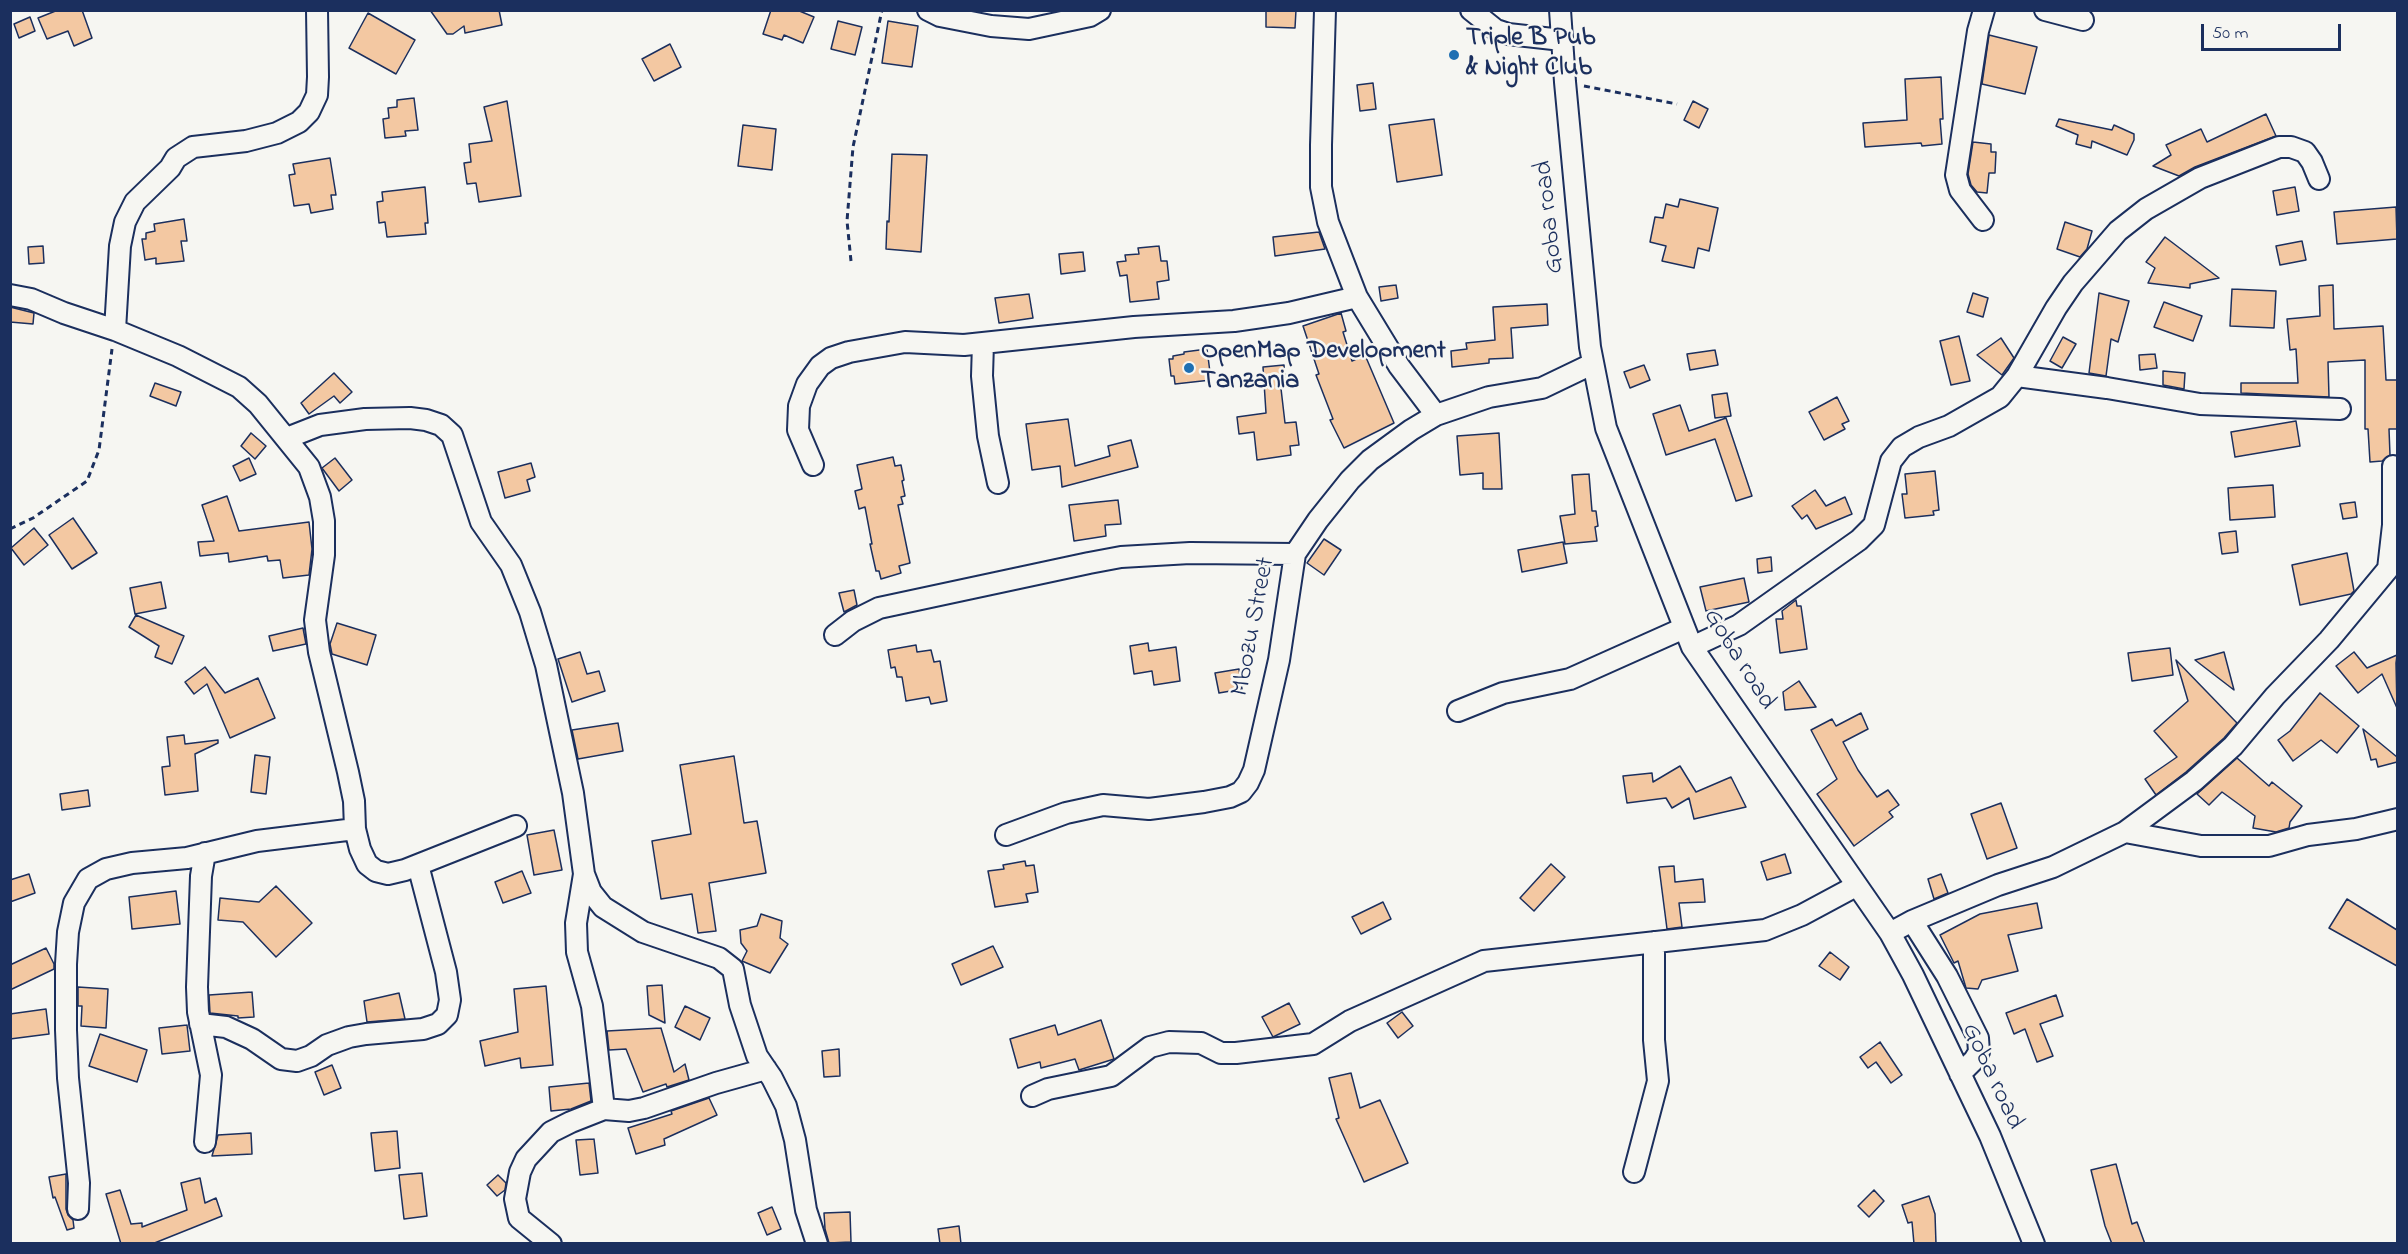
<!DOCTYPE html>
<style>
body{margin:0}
#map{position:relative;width:2408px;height:1254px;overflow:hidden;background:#f6f6f2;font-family:"Indie Flower",sans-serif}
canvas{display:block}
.frame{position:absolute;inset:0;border:12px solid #1b2f5e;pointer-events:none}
.scale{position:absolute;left:2201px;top:24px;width:140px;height:27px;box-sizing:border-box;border:3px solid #1b2f5e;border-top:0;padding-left:8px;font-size:18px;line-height:21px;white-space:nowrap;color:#1b2f5e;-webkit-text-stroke:4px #f6f6f2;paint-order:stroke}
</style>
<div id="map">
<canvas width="2408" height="1254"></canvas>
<div class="frame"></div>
<div class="scale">50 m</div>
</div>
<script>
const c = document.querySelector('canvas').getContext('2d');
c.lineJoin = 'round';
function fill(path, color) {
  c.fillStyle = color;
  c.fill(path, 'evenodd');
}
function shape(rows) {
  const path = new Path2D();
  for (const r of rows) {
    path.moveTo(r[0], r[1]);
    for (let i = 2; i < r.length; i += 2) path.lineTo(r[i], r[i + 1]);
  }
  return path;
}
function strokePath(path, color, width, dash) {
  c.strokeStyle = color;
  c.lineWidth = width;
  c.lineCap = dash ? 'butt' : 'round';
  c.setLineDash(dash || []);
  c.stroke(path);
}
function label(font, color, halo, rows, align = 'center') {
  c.font = font + ' "Indie Flower",sans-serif';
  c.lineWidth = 5;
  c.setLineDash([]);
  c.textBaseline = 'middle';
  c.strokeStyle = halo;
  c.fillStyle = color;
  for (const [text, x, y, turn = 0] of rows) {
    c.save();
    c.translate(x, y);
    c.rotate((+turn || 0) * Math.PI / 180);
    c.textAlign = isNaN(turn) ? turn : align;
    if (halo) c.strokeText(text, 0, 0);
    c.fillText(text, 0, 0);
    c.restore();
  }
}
const building = shape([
 [58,10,82,10,92,38,74,46,68,31,47,39,38,18,58,10],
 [430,10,499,10,502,25,465,33,464,26,453,34,447,34,430,10],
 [771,10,797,10,814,17,803,43,784,35,782,40,763,34,771,10],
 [1266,10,1296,10,1295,28,1266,27,1266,10],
 [368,13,415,40,396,74,349,48,368,13],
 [30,17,35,31,19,38,14,24,30,17],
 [838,21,862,27,855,55,831,49,838,21],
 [888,21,918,26,912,67,882,63,888,21],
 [1989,35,2037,47,2025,94,1982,84,1989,35],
 [670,44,681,67,654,81,642,59,670,44],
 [1941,77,1943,119,1940,119,1942,144,1922,146,1921,143,1865,147,1863,123,1907,120,1905,79,1941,77],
 [1373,83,1376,109,1360,111,1357,85,1373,83],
 [414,98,418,130,405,131,406,136,385,138,383,119,389,118,388,108,397,107,397,100,414,98],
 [507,101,521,196,479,202,476,183,467,184,464,163,471,162,469,144,492,141,484,107,507,101],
 [1693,101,1708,109,1699,128,1684,120,1693,101],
 [2266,114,2276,136,2195,167,2179,176,2153,166,2171,155,2166,145,2201,129,2207,142,2266,114],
 [1434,119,1442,175,1397,182,1389,125,1434,119],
 [2059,119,2112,130,2114,125,2134,134,2134,140,2127,155,2092,141,2091,148,2076,144,2078,135,2056,126,2059,119],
 [743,125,776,129,772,170,738,166,743,125],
 [1973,142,1991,144,1991,152,1996,152,1995,173,1989,173,1987,193,1977,192,1971,185,1968,174,1973,142],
 [892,154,927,155,921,252,886,249,887,221,889,222,892,154],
 [330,158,336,195,331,195,333,209,311,213,309,204,294,206,289,175,295,174,293,164,330,158],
 [425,187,428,223,425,223,426,234,387,237,385,222,379,223,377,202,383,201,382,192,425,187],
 [2295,187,2299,211,2277,215,2273,191,2295,187],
 [1680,199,1718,208,1709,251,1698,248,1694,268,1662,261,1666,246,1650,242,1655,217,1663,218,1666,204,1678,207,1680,199],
 [2396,207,2397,239,2337,244,2334,212,2396,207],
 [184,219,187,241,181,241,184,261,156,264,156,258,145,260,142,239,146,239,146,233,155,231,154,224,184,219],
 [2065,222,2092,231,2087,249,2080,257,2057,249,2065,222],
 [1319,232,1325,249,1275,256,1273,237,1319,232],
 [2165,237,2219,278,2190,284,2190,288,2148,283,2155,268,2146,262,2165,237],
 [2302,241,2306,260,2280,265,2276,246,2302,241],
 [43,246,44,263,29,264,28,247,43,246],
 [1159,246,1161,261,1167,261,1169,280,1157,282,1159,299,1130,302,1127,275,1120,276,1117,262,1126,261,1125,255,1139,254,1138,248,1159,246],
 [1083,252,1085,271,1061,274,1059,254,1083,252],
 [1396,285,1398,298,1381,301,1379,287,1396,285],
 [2333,285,2334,329,2383,326,2386,380,2397,380,2397,429,2389,429,2390,455,2382,461,2370,462,2368,429,2365,429,2365,360,2328,362,2329,397,2241,393,2241,383,2298,383,2296,349,2290,350,2287,319,2320,316,2319,286,2333,285],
 [2232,289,2276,291,2274,328,2230,326,2232,289],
 [1973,293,1988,298,1983,317,1967,312,1973,293],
 [2099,293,2129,301,2118,342,2111,339,2106,376,2089,373,2099,293],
 [1029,294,1033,318,999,323,995,298,1029,294],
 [2164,302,2202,316,2193,341,2154,327,2164,302],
 [1547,304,1548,325,1511,328,1513,358,1489,359,1489,363,1452,367,1451,351,1467,349,1466,343,1495,340,1493,307,1547,304],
 [10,307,34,313,33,324,10,322,10,307],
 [1341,313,1346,331,1343,332,1352,361,1365,355,1394,423,1344,448,1330,420,1333,419,1316,375,1319,374,1303,326,1341,313],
 [1959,336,1970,381,1951,385,1940,341,1959,336],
 [2063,337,2076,344,2062,368,2050,361,2063,337],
 [2001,338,2014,358,2002,375,1977,355,2001,338],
 [1207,349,1211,380,1175,384,1174,376,1171,376,1169,359,1173,359,1173,356,1184,354,1184,352,1207,349],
 [1715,350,1718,365,1690,370,1687,354,1715,350],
 [2155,354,2157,368,2140,370,2139,355,2155,354],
 [1284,365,1285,380,1280,380,1285,423,1296,422,1299,445,1290,446,1291,455,1257,460,1254,432,1239,434,1237,417,1266,413,1263,367,1284,365],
 [1644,365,1650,380,1630,388,1624,372,1644,365],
 [2163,371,2185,373,2184,389,2163,385,2163,371],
 [334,373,352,392,340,403,334,396,309,414,301,403,334,373],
 [155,383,181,392,176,406,150,396,155,383],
 [1727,393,1731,416,1715,418,1712,395,1727,393],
 [1837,397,1849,421,1842,424,1845,429,1824,440,1809,412,1837,397],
 [1680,405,1689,431,1726,418,1752,496,1736,501,1715,439,1666,455,1653,414,1680,405],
 [1068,419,1075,466,1110,456,1108,446,1131,440,1138,467,1062,487,1060,466,1032,470,1026,424,1068,419],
 [2296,421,2300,446,2235,457,2231,432,2296,421],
 [251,433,266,446,255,459,241,446,251,433],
 [1499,433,1502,489,1483,489,1483,473,1460,475,1457,436,1499,433],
 [893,457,895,466,901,465,904,480,902,481,905,496,901,497,903,504,898,505,910,563,899,566,901,573,881,579,879,571,876,571,870,544,872,544,865,507,859,509,855,491,862,489,857,465,893,457],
 [249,458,256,474,240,481,233,466,249,458],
 [335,458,352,480,339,491,322,468,335,458],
 [531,463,535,477,527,480,530,491,505,498,498,472,531,463],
 [1935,471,1939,510,1933,511,1934,515,1905,518,1902,494,1907,494,1905,474,1935,471],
 [1589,474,1592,511,1596,511,1598,526,1595,527,1597,541,1565,544,1560,516,1575,514,1572,475,1589,474],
 [2273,485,2275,517,2230,520,2228,488,2273,485],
 [1815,490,1826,506,1845,497,1852,514,1816,529,1807,515,1802,519,1792,506,1815,490],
 [227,496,239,531,309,522,312,549,309,575,283,578,280,560,268,561,267,556,229,562,228,553,200,556,198,542,214,541,202,505,227,496],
 [1118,500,1121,524,1105,525,1106,536,1074,541,1069,505,1118,500],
 [2355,502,2357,517,2343,519,2340,504,2355,502],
 [73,518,97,553,72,569,49,535,73,518],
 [34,528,48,545,24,565,11,548,34,528],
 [2236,531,2238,552,2222,554,2219,533,2236,531],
 [1324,539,1341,550,1324,575,1307,563,1324,539],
 [1563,542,1567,563,1522,572,1518,550,1563,542],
 [2347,553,2354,591,2351,594,2300,605,2292,565,2347,553],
 [1771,557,1772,571,1758,573,1757,559,1771,557],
 [1744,578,1749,602,1706,611,1700,587,1744,578],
 [161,582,166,608,135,614,130,588,161,582],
 [854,590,857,605,844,612,839,593,854,590],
 [1796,600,1797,606,1801,606,1807,649,1780,653,1776,619,1783,619,1782,611,1796,600],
 [136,615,184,636,172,664,155,657,159,646,129,627,136,615],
 [337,623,376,635,367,665,332,654,330,644,337,623],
 [303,628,306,644,273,651,269,636,303,628],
 [1148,643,1149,651,1176,647,1180,681,1154,685,1152,671,1134,674,1130,646,1148,643],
 [916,645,917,652,931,650,934,662,940,661,947,701,931,704,929,697,906,701,902,677,897,677,895,667,891,668,888,650,916,645],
 [2170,648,2173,675,2132,681,2128,653,2170,648],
 [580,652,587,674,599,671,605,691,572,702,558,659,580,652],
 [2224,652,2234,690,2195,660,2224,652],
 [2354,652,2367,668,2397,655,2396,663,2397,708,2382,674,2358,693,2336,666,2354,652],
 [2176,660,2237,723,2224,738,2186,772,2156,795,2145,779,2177,757,2154,731,2188,701,2176,660],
 [205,667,225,693,258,678,275,718,230,738,207,684,194,694,185,682,205,667],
 [1239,669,1242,689,1219,693,1215,673,1239,669],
 [1799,681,1816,707,1785,710,1783,692,1799,681],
 [2320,693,2359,726,2337,753,2321,740,2293,761,2278,740,2290,731,2320,693],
 [1861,713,1868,729,1843,742,1858,770,1877,797,1888,790,1899,805,1889,812,1893,817,1854,846,1817,794,1837,779,1811,730,1832,719,1836,726,1861,713],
 [618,723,623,751,578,759,572,730,618,723],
 [2363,729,2397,757,2397,762,2378,767,2376,759,2371,760,2363,729],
 [184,735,185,744,218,740,218,743,195,754,198,791,165,795,162,767,170,766,167,737,184,735],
 [255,755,270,757,266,794,251,792,255,755],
 [734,756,744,823,757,821,766,873,709,883,716,931,698,933,692,894,661,899,652,841,691,834,680,765,734,756],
 [2237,758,2269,786,2272,782,2302,806,2290,822,2289,828,2276,832,2253,828,2255,816,2222,792,2209,805,2197,794,2237,758],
 [1680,766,1696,792,1731,777,1746,807,1694,819,1689,798,1672,808,1666,798,1627,803,1623,776,1652,773,1653,782,1680,766],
 [88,790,90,806,62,810,60,794,88,790],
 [2001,803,2017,848,1987,859,1971,814,2001,803],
 [554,830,562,870,534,875,527,835,554,830],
 [1785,854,1791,873,1767,880,1761,862,1785,854],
 [1025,861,1026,866,1034,865,1038,892,1026,894,1028,902,995,907,988,871,1004,869,1003,865,1025,861],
 [1551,864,1565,877,1534,911,1520,898,1551,864],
 [1674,866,1675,882,1703,879,1705,902,1679,903,1682,927,1667,929,1659,867,1674,866],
 [522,871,531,893,503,903,495,882,522,871],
 [29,874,35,893,10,902,10,880,29,874],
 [1941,874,1948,893,1934,899,1928,879,1941,874],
 [276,886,312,923,276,957,243,922,218,920,220,898,259,902,276,886],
 [176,891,180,924,132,929,129,897,176,891],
 [2347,899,2397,930,2397,966,2329,928,2347,899],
 [1383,902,1391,919,1361,934,1352,917,1383,902],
 [2037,903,2042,928,2008,935,2018,971,1982,980,1978,989,1966,988,1958,961,1954,963,1940,935,1980,914,2037,903],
 [761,914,782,921,780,938,788,944,770,973,742,961,747,951,741,943,740,930,757,926,761,914],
 [993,946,1003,967,961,985,952,964,993,946],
 [46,948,54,964,54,969,10,990,10,965,46,948],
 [1830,952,1849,967,1840,980,1819,966,1830,952],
 [662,985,665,1023,649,1015,647,986,662,985],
 [546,986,553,1065,521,1068,520,1058,485,1066,480,1041,518,1032,514,989,546,986],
 [78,987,108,989,106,1028,81,1026,82,1006,78,1006,78,987],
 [252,992,254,1017,238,1018,238,1016,210,1013,209,995,252,992],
 [399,993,405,1019,367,1022,364,1001,399,993],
 [2056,995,2063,1016,2040,1024,2053,1056,2037,1062,2025,1029,2014,1034,2006,1013,2056,995],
 [1289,1003,1300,1024,1273,1037,1262,1017,1289,1003],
 [685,1006,710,1018,700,1040,675,1027,685,1006],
 [46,1009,49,1034,10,1039,10,1014,46,1009],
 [1402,1012,1413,1026,1398,1038,1387,1023,1402,1012],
 [1101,1020,1114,1059,1079,1070,1075,1059,1041,1068,1040,1062,1018,1068,1010,1039,1055,1025,1058,1035,1101,1020],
 [187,1025,190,1051,162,1054,159,1028,187,1025],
 [661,1028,674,1072,685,1064,689,1080,667,1087,666,1084,643,1092,626,1049,609,1050,607,1031,661,1028],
 [100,1034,147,1050,137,1082,89,1066,100,1034],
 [1880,1042,1902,1075,1891,1083,1876,1062,1868,1068,1860,1057,1880,1042],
 [839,1049,840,1076,824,1077,822,1051,839,1049],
 [332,1065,341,1088,324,1095,315,1072,332,1065],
 [1351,1073,1360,1108,1380,1100,1408,1163,1364,1182,1336,1119,1339,1118,1329,1078,1351,1073],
 [589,1083,591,1101,571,1109,551,1111,549,1087,589,1083],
 [709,1098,717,1115,664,1139,665,1145,636,1154,628,1128,672,1114,671,1111,709,1098],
 [397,1131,400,1168,375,1171,371,1133,397,1131],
 [251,1133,252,1154,212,1156,218,1135,251,1133],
 [594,1139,598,1173,580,1175,576,1140,594,1139],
 [2116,1164,2132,1224,2137,1222,2145,1244,2112,1244,2105,1226,2091,1170,2116,1164],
 [422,1173,427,1216,404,1219,399,1175,422,1173],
 [66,1174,66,1209,68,1215,73,1220,74,1228,67,1230,55,1197,53,1198,49,1177,66,1174],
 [498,1175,506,1183,505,1190,497,1196,487,1185,498,1175],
 [200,1178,205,1203,216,1198,222,1216,152,1244,121,1244,106,1194,120,1190,131,1224,142,1223,142,1227,187,1210,181,1183,200,1178],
 [1874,1190,1884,1201,1869,1217,1858,1206,1874,1190],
 [1929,1196,1935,1214,1936,1244,1914,1244,1912,1222,1908,1223,1902,1205,1929,1196],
 [772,1207,781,1229,767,1235,758,1213,772,1207],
 [850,1212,851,1242,829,1243,825,1229,824,1213,850,1212],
 [959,1226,961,1244,940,1244,938,1229,959,1226]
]);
fill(building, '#f3c8a2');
strokePath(building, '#1b2f5e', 1.5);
const minor = shape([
 [928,10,940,16,991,26,1029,29,1090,16,1100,10],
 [1325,10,1321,145,1321,187,1328,222,1357,297,1399,366,1436,415],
 [1471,10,1496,30,1508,34,1562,40],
 [1560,10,1565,82,1590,347,1606,428,1692,647,1890,933,1913,975,1990,1136,2034,1244],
 [2045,10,2083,20],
 [1983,220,1960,190,1956,175,1978,31,1984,10],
 [10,295,31,299,64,313,115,330,178,356,239,387,258,404,309,467,320,497,324,521,324,555,315,620,319,652,348,772,354,801,355,829,360,849,367,864,376,871,388,874,405,870,516,826],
 [115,330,120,246,125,222,135,202,170,168,176,158,193,147,246,141,277,133,299,122,309,112,317,95,318,77,317,10],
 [983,343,982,376,988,436,998,483],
 [2017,376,2107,388,2200,404,2340,409],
 [287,438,320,425,365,419,410,418,426,420,441,425,452,435,481,522,511,565,530,612,546,665,573,793,584,874,591,892,603,907,643,932,719,958,733,969,740,1005,757,1056,772,1078,786,1106,795,1140,806,1210,817,1244],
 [813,465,798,430,799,406,807,384,820,366,831,358,849,352,905,342,964,345,1134,327,1234,321,1289,313,1357,297],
 [835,635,853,621,879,608,1089,563,1121,557,1190,553,1295,554],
 [1692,647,1739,625,1859,540,1874,525,1891,461,1902,447,1919,437,1949,426,2000,397,2017,376,2056,308,2073,283,2118,231,2146,209,2200,178,2279,147,2291,147,2305,152,2312,162,2319,179],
 [1458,711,1503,693,1570,679,1684,628],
 [2125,832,2194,781,2233,746,2275,696,2329,640,2388,569,2393,525,2393,466],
 [1006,835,1066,813,1103,805,1149,809,1204,802,1230,797,1241,792,1248,783,1254,770,1279,660,1295,554,1318,520,1350,480,1370,460,1411,430,1436,415,1489,397,1542,388,1592,364],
 [584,874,576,923,577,952,592,1006,604,1109],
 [1912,921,1947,976,1978,1038,1979,1052,1974,1060,1960,1074],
 [1890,933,1912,921,1998,885,2053,867,2125,832,2201,846,2269,846,2308,835,2356,829,2398,819],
 [200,1024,226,1027,252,1039,281,1059,297,1061,311,1056,327,1045,349,1037,366,1034,423,1029,438,1024,447,1015,450,1000,446,972,418,865],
 [1032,1096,1048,1089,1111,1076,1150,1047,1169,1042,1201,1043,1221,1053,1236,1053,1313,1044,1350,1021,1484,961,1765,930,1802,915,1856,886],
 [205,1142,211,1075,198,1012,197,987,201,876,205,853],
 [1634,1172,1658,1081,1654,1040,1654,942],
 [78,1209,79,1183,68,1078,66,1030,66,964,68,932,74,903,88,879,106,869,132,863,187,858,257,841,355,829],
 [551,1244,519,1218,515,1199,520,1172,526,1159,551,1132,571,1122,604,1109,629,1111,644,1108,716,1083,766,1069]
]);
strokePath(minor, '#1b2f5e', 24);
strokePath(shape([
 [1584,86,1677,104],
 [851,261,847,221,853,147,882,10],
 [10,529,33,518,87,481,99,450,112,349]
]), '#1b2f5e', 3, [6, 4.5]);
strokePath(minor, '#f6f6f2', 20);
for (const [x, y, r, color] of [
 [1454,55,6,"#1f6fb2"],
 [1189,368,6,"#1f6fb2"]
]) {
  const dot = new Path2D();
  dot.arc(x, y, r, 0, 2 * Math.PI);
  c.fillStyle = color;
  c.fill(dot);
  strokePath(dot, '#f6f6f2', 2);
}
label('bold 26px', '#1b2f5e', '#f6f6f2', [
 ["Triple B Pub",1466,40],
 ["& Night Club",1466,70],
 ["OpenMap Development",1201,353],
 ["Tanzania",1201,383]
], 'left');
label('26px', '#1b2f5e', '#f6f6f2', [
 ["Goba road",1551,217,-96],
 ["Mbozu Street",1255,627,-79],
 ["Goba road",1738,660,58],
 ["Goba road",1991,1077,65]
]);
</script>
